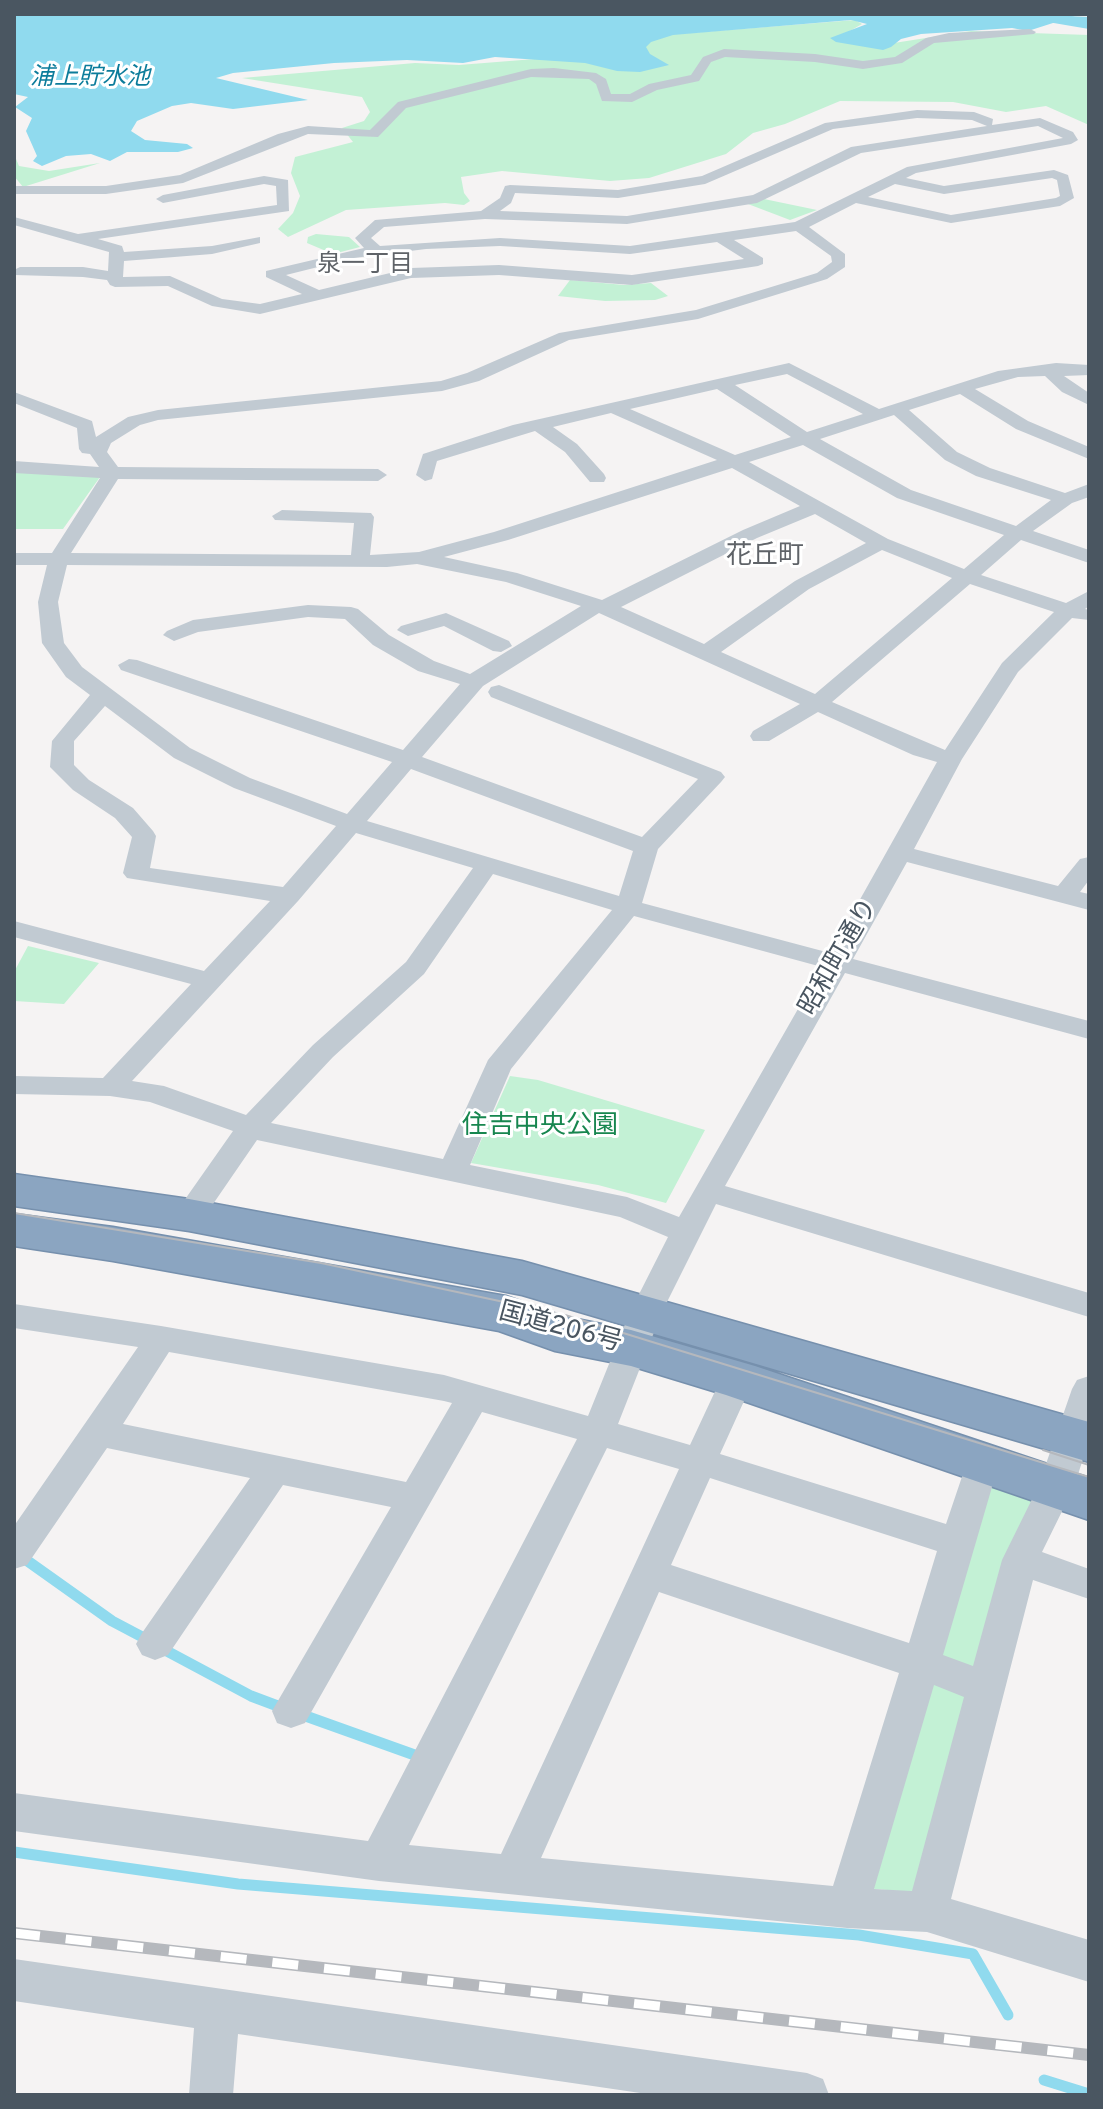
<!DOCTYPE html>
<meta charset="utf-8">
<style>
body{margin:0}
#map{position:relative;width:1103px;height:2109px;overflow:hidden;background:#f5f3f3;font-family:Overpass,sans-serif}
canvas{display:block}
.frame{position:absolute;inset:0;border:16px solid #4a5661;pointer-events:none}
</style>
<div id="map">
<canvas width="1103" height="2109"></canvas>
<div class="frame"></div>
</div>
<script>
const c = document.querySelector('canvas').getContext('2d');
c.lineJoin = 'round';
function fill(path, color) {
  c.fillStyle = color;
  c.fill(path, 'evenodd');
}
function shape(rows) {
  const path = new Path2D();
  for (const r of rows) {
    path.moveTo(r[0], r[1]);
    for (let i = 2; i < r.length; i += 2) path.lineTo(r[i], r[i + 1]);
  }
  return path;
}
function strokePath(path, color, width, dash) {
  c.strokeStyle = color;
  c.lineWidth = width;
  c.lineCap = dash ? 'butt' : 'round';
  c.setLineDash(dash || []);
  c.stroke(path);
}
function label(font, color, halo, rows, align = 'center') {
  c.font = font + ' Overpass,"Noto Sans JP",sans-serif';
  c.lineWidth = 6;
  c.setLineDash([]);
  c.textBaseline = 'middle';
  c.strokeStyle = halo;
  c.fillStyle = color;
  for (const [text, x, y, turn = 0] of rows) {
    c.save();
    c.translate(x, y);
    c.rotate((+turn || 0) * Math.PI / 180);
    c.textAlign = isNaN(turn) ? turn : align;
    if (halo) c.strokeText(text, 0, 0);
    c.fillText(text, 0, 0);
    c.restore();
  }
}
fill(shape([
 [855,20,862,24,836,39,881,45,971,31,1089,35,1089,125,1046,106,1006,112,953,102,840,101,785,124,753,133,726,154,649,178,610,181,502,171,461,177,464,193,470,201,464,205,445,203,346,210,288,237,278,229,293,213,300,196,291,173,295,157,353,142,342,128,364,121,370,112,362,97,242,78,415,63,459,65,623,52,664,35],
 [14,154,19,166,49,171,100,163,23,187,14,176],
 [764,199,817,210,790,220,748,204],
 [316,234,349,237,360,247,333,254,307,243,308,237],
 [570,280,624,285,651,283,668,296,655,300,605,301,558,296],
 [14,471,100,477,63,529,14,529],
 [28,946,99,963,64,1004,14,1001,14,972],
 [510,1076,538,1080,705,1130,666,1203,598,1185,471,1163],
 [988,1472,1045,1490,982,1678,928,1660],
 [925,1672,978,1693,922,1893,864,1888]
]), '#c3f1d5');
fill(shape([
 [14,14,1081,14,1028,31,1012,28,921,34,901,39,891,47,883,50,836,42,830,38,867,24,851,20,673,35,651,42,646,47,650,54,669,65,640,72,617,71,585,63,495,57,463,63,407,60,334,63,233,73,216,78,308,100,233,109,191,103,172,106,137,121,131,131,145,140,187,144,193,148,178,152,127,152,110,161,91,154,66,156,42,166,33,161,37,156,26,131,32,118,15,107,28,97,14,94]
]), '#90daee');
strokePath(shape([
 [22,1557,112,1621,148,1640],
 [163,1649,251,1696,283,1708],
 [300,1714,423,1758],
 [14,1852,238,1884,859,1935,973,1954,1008,2015],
 [1044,2080,1089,2094]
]), '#90daee', 11);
fill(shape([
 [1026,14,1089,17,1089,29,1036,20,1026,14]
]), '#90daee');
const highway = shape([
 [14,1174,189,1199,522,1261,1089,1422,1089,1462,522,1295,189,1231,14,1206,14,1174],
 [14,1214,113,1227,506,1296,562,1316,631,1330,755,1366,1089,1478,1089,1520,726,1395,631,1366,555,1351,499,1331,113,1261,14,1246,14,1214]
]);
strokePath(highway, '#7690ad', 3);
fill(shape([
 [1030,29,1036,32,1034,34,934,43,902,63,863,69,815,62,725,57,711,62,699,81,657,90,632,102,602,101,596,84,589,79,531,77,406,108,378,137,308,134,183,183,106,194,14,194,14,186,106,186,180,175,278,134,308,126,370,130,398,102,531,69,554,68,596,73,606,79,611,94,630,94,649,84,691,75,703,57,724,49,815,54,863,61,895,57,926,38,949,33,1030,29],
 [917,110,974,112,993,119,992,125,1040,118,1073,132,1078,140,1071,144,916,173,906,178,944,186,1054,170,1068,175,1074,198,1060,206,951,223,856,203,809,227,845,254,845,267,827,279,698,319,569,340,479,381,442,391,158,420,140,425,111,443,107,452,118,467,378,469,387,475,378,481,118,479,71,553,351,555,354,523,275,520,272,516,282,510,371,513,374,517,370,555,419,552,494,532,717,460,611,413,553,427,577,444,604,474,606,478,604,482,590,482,565,452,535,431,437,461,432,479,425,481,416,475,423,454,513,425,789,363,879,409,998,371,1056,363,1089,365,1089,375,1064,376,1089,393,1089,405,1062,392,1045,376,1018,377,975,389,1028,421,1089,447,1089,459,1016,429,960,394,909,410,957,452,990,468,1065,493,1089,484,1089,497,1072,503,1033,531,1089,550,1089,563,1021,540,981,575,1066,603,1089,591,1089,606,1085,609,1089,610,1089,620,1072,618,1018,672,962,759,914,849,1058,886,1080,859,1089,857,1089,880,1080,892,1089,894,1089,910,907,862,853,959,1089,1021,1089,1039,845,973,725,1186,1089,1293,1089,1317,716,1204,662,1312,618,1424,690,1445,725,1370,737,1366,749,1370,754,1379,720,1454,946,1524,970,1453,982,1449,994,1453,999,1463,943,1655,973,1666,1002,1560,1038,1487,1072,1389,1077,1380,1089,1376,1089,1440,1074,1487,1042,1552,1089,1569,1089,1599,1033,1580,951,1899,1089,1940,1089,1982,927,1932,847,1928,379,1881,14,1831,14,1793,368,1841,577,1439,482,1412,305,1723,291,1728,277,1723,272,1711,391,1507,283,1485,168,1655,155,1660,142,1655,136,1644,142,1633,250,1478,107,1448,27,1565,14,1569,14,1526,138,1347,14,1328,14,1304,161,1326,444,1375,588,1416,630,1312,668,1237,620,1217,257,1140,200,1223,189,1226,178,1223,174,1215,233,1131,150,1102,110,1096,14,1094,14,1076,103,1078,191,984,14,937,14,921,204,971,270,901,127,878,123,873,132,837,115,818,73,790,50,767,52,741,90,695,66,677,42,643,38,602,47,565,14,565,14,553,52,553,100,478,14,473,14,461,99,467,90,454,82,453,79,449,77,428,14,403,14,392,92,421,96,437,128,417,158,410,441,381,467,373,559,333,696,310,817,273,832,262,831,256,796,231,734,240,763,258,763,264,758,266,632,285,499,275,411,278,260,314,212,306,168,286,115,287,110,285,107,280,83,277,15,275,14,270,20,267,83,267,108,271,109,252,14,225,14,217,78,234,277,205,276,186,264,184,163,203,156,199,163,195,264,176,288,180,289,211,98,239,122,246,124,252,212,246,260,237,260,243,212,254,124,261,123,277,170,276,222,299,260,304,302,294,266,277,266,271,364,248,355,238,375,220,481,211,500,198,505,186,510,185,618,190,702,176,825,123,917,110],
 [917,118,972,120,987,126,851,147,753,195,627,216,500,211,511,203,515,193,618,198,705,184,833,129,917,118],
 [1038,126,1063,138,907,167,795,222,630,246,500,238,380,246,371,238,384,227,485,219,627,224,757,203,861,153,1038,126],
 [1052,178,1057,180,1060,196,1056,198,951,215,868,197,895,184,944,194,1052,178],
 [717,242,744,259,632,275,499,265,411,268,319,290,286,275,354,258,426,249,500,246,630,254,717,242],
 [787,374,863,414,807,432,735,385,787,374],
 [717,389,791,437,735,455,630,409,717,389],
 [894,415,945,460,976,476,1051,500,1016,526,911,490,820,439,894,415],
 [803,445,897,498,1004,535,964,569,888,539,749,462,803,445],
 [732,468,800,506,743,530,602,600,517,573,444,557,508,540,732,468],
 [815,514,866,543,795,581,704,644,621,607,757,538,815,514],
 [882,550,952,578,815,694,721,652,809,589,882,550],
 [417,564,506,582,581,606,470,674,434,661,389,635,358,609,351,607,308,605,193,620,167,631,163,635,174,641,198,632,308,617,345,619,373,645,418,671,460,684,403,750,137,660,129,659,118,665,121,670,392,762,347,814,250,778,190,748,82,667,64,643,58,602,67,565,387,567,417,564],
 [970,584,1054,612,1002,663,945,750,832,702,970,584],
 [599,613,800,704,753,731,750,736,753,741,769,741,818,712,913,755,937,762,830,953,642,903,658,849,721,782,725,777,721,772,499,685,491,687,488,692,491,697,698,779,642,837,422,757,483,686,599,613],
 [105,706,174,758,234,788,336,826,283,887,150,868,156,836,153,831,133,808,89,780,74,765,74,741,105,706],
 [411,769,633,851,619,896,367,821,411,769],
 [356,833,473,868,406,962,313,1045,246,1115,164,1086,132,1081,298,901,356,833],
 [493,874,612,910,488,1060,443,1159,271,1123,333,1057,424,974,493,874],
 [634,916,822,967,679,1217,627,1197,470,1165,511,1069,634,916],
 [169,1352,444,1401,452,1403,406,1482,123,1424,169,1352],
 [607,1448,679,1469,501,1854,409,1845,607,1448],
 [710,1478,937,1551,909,1643,671,1565,710,1478],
 [659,1592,899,1673,833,1886,541,1858,659,1592],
 [934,1685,964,1697,912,1891,874,1889,934,1685],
 [446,613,509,641,512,646,501,652,493,651,444,626,408,636,397,630,401,626,446,613],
 [14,1959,807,2073,823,2079,829,2095,654,2095,238,2034,233,2095,189,2095,194,2028,14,2001,14,1959]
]), '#c1cad2');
fill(highway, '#8ba5c1');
strokePath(shape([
 [14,1213,321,1263,565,1315,1089,1477],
 [1043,1450,1089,1465]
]), '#b5b8bd', 2);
const rail = shape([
 [14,1933,1089,2055]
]);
strokePath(rail, '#b5b8bd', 12);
strokePath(rail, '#fff', 9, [26]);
label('italic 24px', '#0c7c9b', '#fff', [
 ["浦上貯水池",90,79]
]);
label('24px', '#5f6368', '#fff', [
 ["泉一丁目",365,266]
]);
label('26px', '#5f6368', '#fff', [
 ["花丘町",765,558]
]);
label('26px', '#4a5661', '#fff', [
 ["昭和町通り",840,958,-60],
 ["国道206号",560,1329,15]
]);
label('26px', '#17864f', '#fff', [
 ["住吉中央公園",540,1128]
]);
</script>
